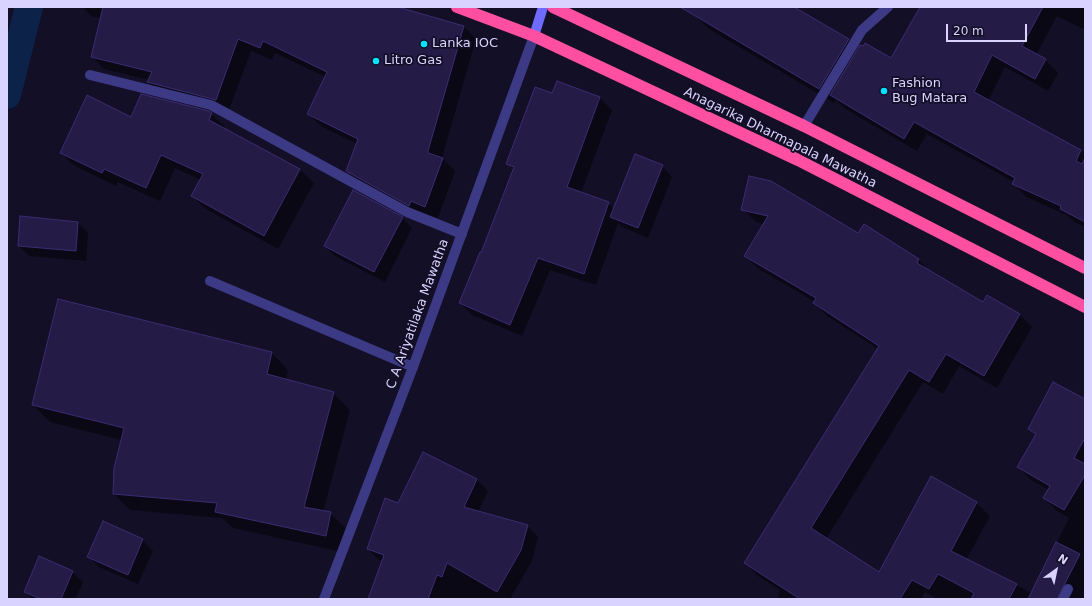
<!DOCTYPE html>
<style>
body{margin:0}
#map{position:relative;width:1092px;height:606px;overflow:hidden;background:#130f26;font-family:"DejaVu Sans",sans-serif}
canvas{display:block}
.frame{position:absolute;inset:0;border:8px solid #d9d4ff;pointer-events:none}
.north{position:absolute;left:1036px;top:550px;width:40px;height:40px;-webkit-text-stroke:3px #130f26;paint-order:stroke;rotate:33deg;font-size:11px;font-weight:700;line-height:16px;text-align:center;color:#d9d4ff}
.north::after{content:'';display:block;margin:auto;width:14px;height:18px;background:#d9d4ff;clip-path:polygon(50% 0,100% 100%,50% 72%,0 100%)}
.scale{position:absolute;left:946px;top:24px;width:81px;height:18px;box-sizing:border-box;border:2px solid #d9d4ff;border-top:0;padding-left:5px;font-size:12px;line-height:14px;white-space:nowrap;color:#d9d4ff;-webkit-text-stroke:3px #130f26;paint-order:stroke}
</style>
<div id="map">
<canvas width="1092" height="606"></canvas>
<div class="frame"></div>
<div class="north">N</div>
<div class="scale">20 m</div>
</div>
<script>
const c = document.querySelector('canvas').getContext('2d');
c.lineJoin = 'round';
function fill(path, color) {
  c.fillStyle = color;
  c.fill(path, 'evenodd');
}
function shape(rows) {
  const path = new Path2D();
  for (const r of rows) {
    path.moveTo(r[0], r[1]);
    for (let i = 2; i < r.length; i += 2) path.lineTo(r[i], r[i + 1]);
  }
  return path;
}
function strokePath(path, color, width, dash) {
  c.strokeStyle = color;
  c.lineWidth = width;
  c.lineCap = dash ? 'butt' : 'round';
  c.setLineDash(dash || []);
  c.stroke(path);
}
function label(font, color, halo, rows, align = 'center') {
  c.font = font + ' "DejaVu Sans",sans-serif';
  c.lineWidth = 3.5;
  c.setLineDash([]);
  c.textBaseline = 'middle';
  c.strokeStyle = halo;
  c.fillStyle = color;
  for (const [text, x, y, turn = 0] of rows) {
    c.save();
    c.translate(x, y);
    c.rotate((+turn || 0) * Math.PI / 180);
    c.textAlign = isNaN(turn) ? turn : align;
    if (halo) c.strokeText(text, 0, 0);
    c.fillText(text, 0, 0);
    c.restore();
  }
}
fill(shape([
 [83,7,401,7,410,11,464,27,476,39,442,158,455,171,438,218,423,213,421,217,359,183,347,171,357,144,321,126,308,114,326,77,275,53,272,60,251,51,228,112,160,94,148,82,149,80,104,69,92,56,101,18,91,16],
 [698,7,792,7,849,39,859,50,891,59,921,7,1085,7,1085,30,1057,16,1036,55,1045,60,1058,73,1048,91,1005,67,988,101,1085,153,1085,227,1074,222,1067,215,1026,197,1014,184,1014,182,927,134,917,151,844,108,836,100,834,103,709,29,694,15],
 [558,82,600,98,612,110,581,193,608,203,614,209,662,166,672,177,648,238,622,227,618,223,596,285,550,270,522,336,472,315,460,303,481,254,514,170,507,163,553,95],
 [211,114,225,127,224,129,300,170,314,183,278,249,206,209,192,196,201,180,175,168,160,201,118,182,116,186,75,166,61,153,132,118],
 [743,209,859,234,865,225,919,260,929,271,983,303,1019,314,1032,327,997,388,959,366,943,394,923,382,826,539,879,573,976,503,990,516,966,560,1032,593,1069,518,1057,511,1044,498,1049,490,1031,480,1018,467,1036,436,1029,429,1085,401,1085,599,937,599,925,592,921,599,778,599,780,590,758,576,745,563,878,349,827,316,814,303,815,302,759,269,745,256,764,224,756,222],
 [402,218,412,228,385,282,335,256,325,246],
 [78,223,88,233,86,261,29,256,19,246],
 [272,353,288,370,286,380,333,393,350,410,323,512,330,513,347,530,342,552,233,528,222,518,130,510,114,494,122,440,50,422,33,405],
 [424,453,477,480,488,491,478,512,527,526,538,537,532,561,510,599,501,598,501,599,369,599,383,561,379,560,368,549,398,504],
 [103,523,142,540,153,551,138,584,99,567,88,556],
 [72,572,83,582,75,599,32,599,25,591]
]), '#0007');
strokePath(shape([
 [7,95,29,7]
]), '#0c2248', 28);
const building = shape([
 [103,7,398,7,464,26,428,151,428,153,443,158,425,207,411,201,409,206,346,171,358,139,307,114,327,72,263,41,260,48,238,39,216,100,147,82,152,72,91,57,103,7],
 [680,7,794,7,849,39,819,89,680,7],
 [920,7,1043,7,1022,46,1046,59,1035,79,992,55,974,92,1081,150,1076,161,1082,164,1085,158,1085,222,1060,209,1061,206,1012,184,1015,178,914,122,904,139,830,95,860,45,863,46,865,43,891,58,920,7],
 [557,81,600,97,567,187,609,202,584,274,538,258,510,325,459,303,480,252,481,253,514,167,506,164,535,87,552,93,557,81],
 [141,94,209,111,212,113,209,120,300,169,264,236,191,196,203,174,161,155,146,188,104,169,102,173,60,153,87,95,131,117,141,94],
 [635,154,663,165,638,228,610,217,635,154],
 [749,176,771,181,858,233,864,224,919,259,917,263,983,302,987,295,1020,314,984,376,946,354,929,382,909,370,811,528,879,572,931,476,977,502,951,551,1017,584,1009,599,971,599,974,593,938,574,929,589,912,580,900,599,800,599,744,563,879,346,813,303,816,298,744,256,768,216,741,210,749,176],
 [353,190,403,217,374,272,324,246,353,190],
 [20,216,78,222,76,251,18,246,20,216],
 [58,299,272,352,267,374,334,392,304,507,331,512,326,536,215,512,217,503,113,494,114,468,124,428,32,405,58,299],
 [1053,382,1085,399,1085,438,1074,458,1085,464,1085,475,1064,510,1043,498,1050,486,1017,467,1036,434,1028,429,1053,382],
 [423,452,477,479,464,507,528,525,521,550,497,592,447,563,442,577,437,575,428,599,368,599,384,555,367,549,385,498,398,503,423,452],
 [103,521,143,539,128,575,87,557,103,521],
 [1056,542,1080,554,1057,599,1028,599,1056,542],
 [39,556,73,571,61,599,41,599,24,592,39,556]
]);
fill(building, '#241b47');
strokePath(building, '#3b2d73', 1);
strokePath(shape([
 [90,75,211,105,407,212,462,234],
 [210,281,413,367]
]), '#3d3a85', 10);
strokePath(shape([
 [804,126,862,30,888,7],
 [324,599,413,367,534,36],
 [1063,599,1068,589]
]), '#3d3a85', 10);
strokePath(shape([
 [534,36,543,7]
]), '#6f6bff', 10);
strokePath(shape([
 [457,7,534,36,798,160,1085,307],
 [553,7,804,126,1085,268]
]), '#ff4fa3', 12);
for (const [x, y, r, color] of [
 [424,44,4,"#00e5ff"],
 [376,61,4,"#00e5ff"],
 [884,91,4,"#00e5ff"]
]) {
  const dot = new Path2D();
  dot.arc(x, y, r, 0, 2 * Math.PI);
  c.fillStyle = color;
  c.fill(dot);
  strokePath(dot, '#130f26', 1.5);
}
label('13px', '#d9d4ff', '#130f26', [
 ["Lanka IOC",432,44],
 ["Litro Gas",384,61],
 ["Fashion",892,84],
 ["Bug Matara",892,99]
], 'left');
label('13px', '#d9d4ff', '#130f26', [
 ["Anagarika Dharmapala Mawatha",780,138,26],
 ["C A Ariyatilaka Mawatha",418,314,-70]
]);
</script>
